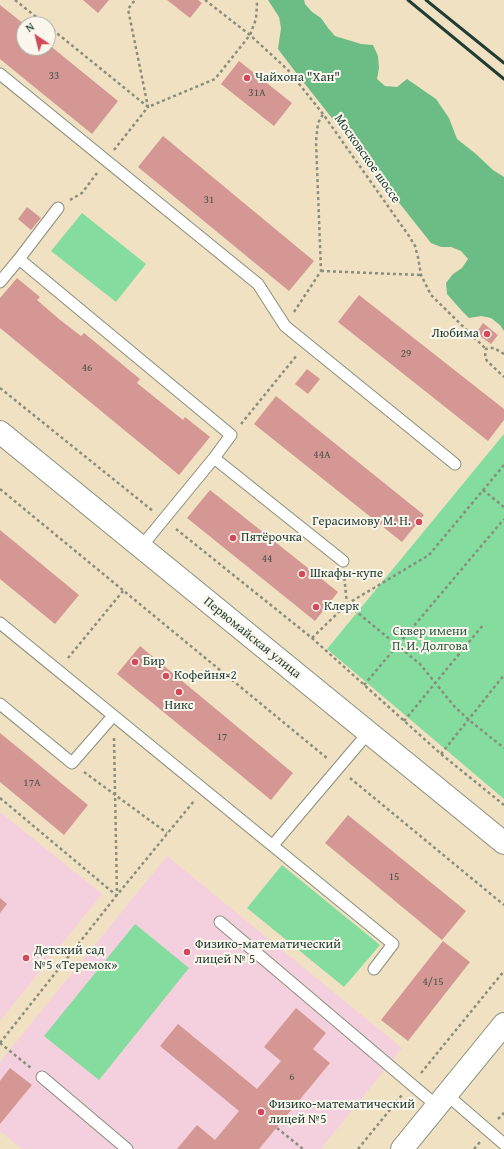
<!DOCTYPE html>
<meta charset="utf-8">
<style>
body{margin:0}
#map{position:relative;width:504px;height:1149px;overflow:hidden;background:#f1e1c3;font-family:"Gentium Book Plus",serif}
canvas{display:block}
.north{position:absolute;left:16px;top:16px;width:40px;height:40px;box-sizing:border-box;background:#fbf7ec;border:1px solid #a3ada2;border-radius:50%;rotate:325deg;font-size:11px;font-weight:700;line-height:16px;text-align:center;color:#1f3d34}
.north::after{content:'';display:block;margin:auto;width:14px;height:18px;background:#d1495b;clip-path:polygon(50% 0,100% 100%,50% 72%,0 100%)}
</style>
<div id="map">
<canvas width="504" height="1149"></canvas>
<div class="north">N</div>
</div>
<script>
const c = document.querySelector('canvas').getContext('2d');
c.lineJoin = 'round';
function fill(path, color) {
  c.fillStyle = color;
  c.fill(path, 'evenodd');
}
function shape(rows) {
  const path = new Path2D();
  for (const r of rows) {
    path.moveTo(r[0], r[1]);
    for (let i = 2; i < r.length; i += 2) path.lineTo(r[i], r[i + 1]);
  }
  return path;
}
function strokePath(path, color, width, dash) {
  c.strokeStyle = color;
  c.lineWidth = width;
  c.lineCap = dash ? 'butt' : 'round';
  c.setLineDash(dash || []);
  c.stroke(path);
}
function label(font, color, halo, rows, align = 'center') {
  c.font = font + ' "Gentium Book Plus",serif';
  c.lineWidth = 4;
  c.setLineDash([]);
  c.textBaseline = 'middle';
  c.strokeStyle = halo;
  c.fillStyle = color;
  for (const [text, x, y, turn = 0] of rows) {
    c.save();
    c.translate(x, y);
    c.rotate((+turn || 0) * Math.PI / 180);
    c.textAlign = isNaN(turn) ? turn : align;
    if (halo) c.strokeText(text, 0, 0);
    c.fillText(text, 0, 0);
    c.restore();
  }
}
fill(shape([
 [0,812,102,894,0,1021],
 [167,856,402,1048,321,1149,22,1149,0,1131,0,1062]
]), '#f4cfdd');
fill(shape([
 [82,213,146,264,116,302,51,251],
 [504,434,504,799,327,649],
 [282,865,380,945,344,987,247,908],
 [135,924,189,968,99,1080,44,1036]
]), '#85dc9f');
fill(shape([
 [268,0,304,0,305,4,312,12,321,18,328,28,335,36,361,44,373,45,378,56,379,68,377,79,385,86,397,87,407,79,436,99,449,118,457,139,476,154,493,170,504,177,504,331,500,325,491,318,481,316,469,318,462,311,447,294,446,283,453,274,462,268,468,259,461,251,451,247,441,247,431,243,297,74,278,49,281,28,279,17]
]), '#6cbc86');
fill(shape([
 [83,0,109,0,98,13],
 [167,0,198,0,202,3,190,18],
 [0,5,24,24,24,48,48,48,48,44,118,101,92,134,0,59],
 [239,61,292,103,274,126,221,84],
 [163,136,314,261,289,291,138,167],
 [27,207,41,218,31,230,18,219],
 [17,278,40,297,37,300,59,319,81,336,84,333,140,379,137,383,183,420,185,417,210,437,179,475,0,328,0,298],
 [359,295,504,409,504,420,488,441,338,322],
 [483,323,498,335,491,344,476,333],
 [307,369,320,379,308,394,295,384],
 [276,396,424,515,402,542,254,424],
 [210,490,338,592,315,621,187,518],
 [0,530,79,595,55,624,0,579],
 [140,646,293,773,271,800,117,674],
 [0,733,88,805,64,835,0,782],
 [348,815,466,911,442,940,325,843],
 [0,898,7,904,0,913],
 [443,941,470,962,408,1041,381,1020],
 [296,1008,326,1033,313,1049,330,1063,259,1149,177,1149,197,1125,215,1140,239,1111,160,1046,178,1024,257,1089,281,1061,264,1047],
 [10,1068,32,1085,0,1124,0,1081]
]), '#d49793');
const lane = shape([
 [0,74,258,284,285,326,455,464],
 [19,259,58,208],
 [0,282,19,259,231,435,214,458,343,561],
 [141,547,214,458],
 [0,623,393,944,374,969],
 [0,704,72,763,113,716],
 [273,845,368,733],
 [220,922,437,1106],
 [42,1077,127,1149],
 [446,1094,504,1144]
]);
const secondary = shape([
 [0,432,504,843],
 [402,1149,504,1024]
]);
strokePath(lane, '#888f7c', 13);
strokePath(secondary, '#888f7c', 24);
strokePath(shape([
 [15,0,45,24],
 [205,0,250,35,288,70,323,114,409,236,415,246,418,257,421,275,431,295,486,349],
 [48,26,148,107,215,79,250,35,256,19,257,4,256,0],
 [114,150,148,107,128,9,135,0],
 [70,200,82,193,97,173],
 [321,271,421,275],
 [294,312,321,271,316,141,318,123,323,114],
 [504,354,494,348,490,348,486,349,485,357,487,361,504,377],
 [0,388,153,511],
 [241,424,297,355],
 [504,465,429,555,347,604,420,664,454,706,469,720,504,748],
 [0,489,328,759],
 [483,490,504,507],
 [176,529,312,638,441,754,504,805],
 [312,638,347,604,344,575],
 [68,658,123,591],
 [364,685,504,519],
 [404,721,483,625],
 [114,738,117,895],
 [441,754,504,675],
 [84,772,167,833],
 [350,778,504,905],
 [0,798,116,895],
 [0,1043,117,895,194,801],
 [0,1043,31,1068],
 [421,1073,504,971],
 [498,1119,504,1113],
 [277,1128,303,1149],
 [358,1149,402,1095],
 [474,1149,480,1142]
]), '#888f7c', 2.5, [3, 3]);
strokePath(lane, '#fff', 11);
strokePath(secondary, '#fff', 22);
strokePath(shape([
 [408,0,504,79],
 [426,0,504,63]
]), '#1f3d34', 3);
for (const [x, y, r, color] of [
 [247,78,4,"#d1495b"],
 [487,334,4,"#d1495b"],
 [419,522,4,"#d1495b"],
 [233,538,4,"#d1495b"],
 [302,574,4,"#d1495b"],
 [316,607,4,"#d1495b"],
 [135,662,4,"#d1495b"],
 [166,676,4,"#d1495b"],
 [179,692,4,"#d1495b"],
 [187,952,4,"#d1495b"],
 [26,958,4,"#d1495b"],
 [261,1112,4,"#d1495b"]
]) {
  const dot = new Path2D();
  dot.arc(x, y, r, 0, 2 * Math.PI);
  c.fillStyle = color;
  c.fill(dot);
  strokePath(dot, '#fbf7ec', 1.5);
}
label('11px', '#4c544c', null, [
 ["33",54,76],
 ["31А",257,93],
 ["31",209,200],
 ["29",406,354],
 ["46",87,368],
 ["44А",322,455],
 ["44",267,559],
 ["17",222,737],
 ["17А",32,783],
 ["15",394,877],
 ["4/15",433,982],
 ["6",292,1077]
]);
label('13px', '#1f3d34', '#fbf7ec', [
 ["Чайхона \"Хан\"",255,78],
 ["Любима",479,334,"right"],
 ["Герасимову М. Н.",411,522,"right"],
 ["Пятёрочка",241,538],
 ["Шкафы-купе",310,574],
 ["Клерк",324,607],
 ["Бир",143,662],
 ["Кофейня×2",174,676],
 ["Никс",179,706,"center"],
 ["Физико-математический",195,945],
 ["лицей № 5",195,960],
 ["Детский сад",34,951],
 ["№5 «Теремок»",34,966],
 ["Физико-математический",269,1105],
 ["лицей №5",269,1120]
], 'left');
label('13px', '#1f3d34', '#fbf7ec', [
 ["Московское шоссе",367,159,55],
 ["Первомайская улица",252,638,39]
]);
label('13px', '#335d49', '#fbf7ec', [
 ["Сквер имени",430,632],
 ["П. И. Долгова",430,647]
]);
</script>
